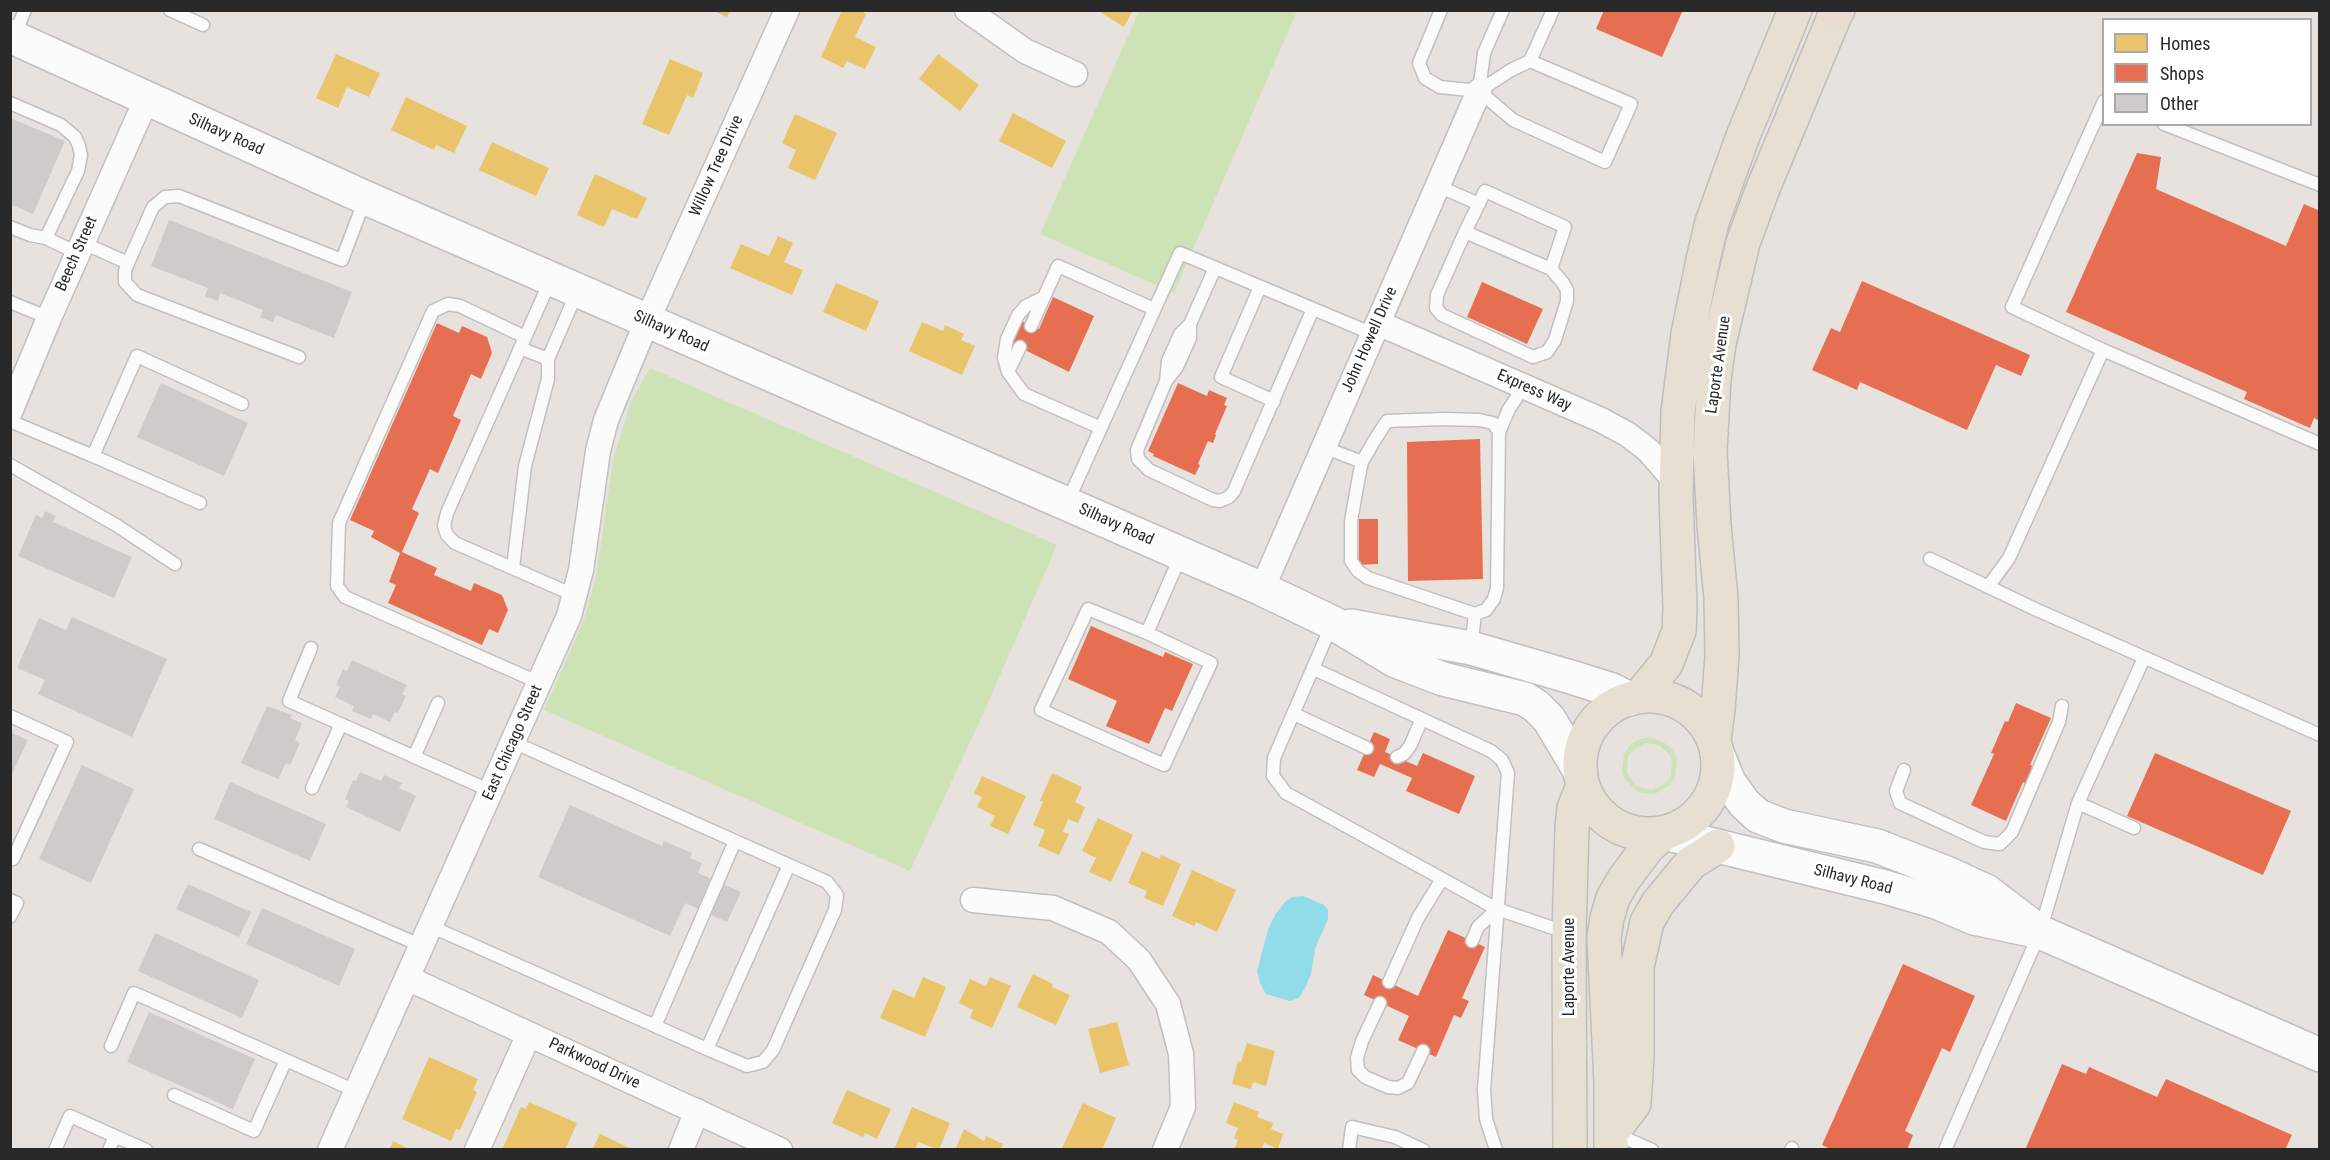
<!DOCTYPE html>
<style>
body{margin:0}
#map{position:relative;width:2330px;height:1160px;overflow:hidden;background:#e7e2de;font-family:"Roboto Condensed",sans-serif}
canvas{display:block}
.frame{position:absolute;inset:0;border:12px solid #292929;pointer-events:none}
.legend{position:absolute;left:2102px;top:18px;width:210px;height:108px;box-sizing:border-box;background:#fff;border:2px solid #a9a9a9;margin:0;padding:8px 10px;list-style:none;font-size:18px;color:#292929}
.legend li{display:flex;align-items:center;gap:12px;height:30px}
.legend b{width:30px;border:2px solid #a9a9a9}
</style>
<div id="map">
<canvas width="2330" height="1160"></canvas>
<div class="frame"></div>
<ul class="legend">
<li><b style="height:16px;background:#e9c46a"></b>Homes</li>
<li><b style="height:16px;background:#e76f51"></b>Shops</li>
<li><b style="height:16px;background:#cecbc8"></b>Other</li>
</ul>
</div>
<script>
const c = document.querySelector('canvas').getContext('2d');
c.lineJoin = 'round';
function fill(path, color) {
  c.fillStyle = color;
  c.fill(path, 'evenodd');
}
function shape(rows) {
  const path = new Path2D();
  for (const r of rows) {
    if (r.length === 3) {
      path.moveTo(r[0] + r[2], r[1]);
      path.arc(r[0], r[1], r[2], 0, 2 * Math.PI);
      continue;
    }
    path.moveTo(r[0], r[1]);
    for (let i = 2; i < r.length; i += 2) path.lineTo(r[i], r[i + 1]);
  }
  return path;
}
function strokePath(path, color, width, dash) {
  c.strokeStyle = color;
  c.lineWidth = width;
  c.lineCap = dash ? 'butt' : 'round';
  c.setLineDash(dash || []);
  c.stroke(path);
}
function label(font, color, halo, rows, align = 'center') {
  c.font = font + ' "Roboto Condensed",sans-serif';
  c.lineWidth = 6;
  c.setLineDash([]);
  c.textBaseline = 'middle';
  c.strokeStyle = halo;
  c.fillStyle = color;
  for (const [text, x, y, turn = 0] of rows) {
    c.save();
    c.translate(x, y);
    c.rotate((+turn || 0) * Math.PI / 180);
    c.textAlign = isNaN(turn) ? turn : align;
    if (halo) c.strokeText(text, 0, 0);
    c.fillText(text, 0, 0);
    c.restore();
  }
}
fill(shape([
 [1139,11,1297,11,1174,293,1040,234],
 [650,368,1057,545,984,712,910,871,544,710,583,623,596,577,613,460,631,402],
 [1647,738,1656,739,1665,743,1672,749,1677,758,1675,777,1670,785,1655,794,1638,792,1625,780,1622,772,1624,754,1629,746,1637,740],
 [1645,743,1659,745,1670,755,1672,762,1671,776,1666,783,1652,790,1636,786,1627,773,1628,757,1632,751]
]), '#cde3b6');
fill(shape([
 [1303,896,1324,905,1328,910,1328,919,1315,949,1311,974,1306,986,1299,998,1290,1001,1266,994,1260,983,1257,971,1268,930,1275,915,1285,902,1292,897]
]), '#90dcea');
fill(shape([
 [712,10,730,10,727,17],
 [842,10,859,10,866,14,855,37,876,47,865,69,847,61,843,68,821,57],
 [1097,10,1133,10,1124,27],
 [336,54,380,73,369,97,347,87,338,108,316,98],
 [938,54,979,85,960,111,919,79],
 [670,59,703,73,693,98,687,95,669,135,642,124],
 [406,97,467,126,454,153,436,145,434,150,391,130],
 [1013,113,1066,141,1052,168,999,141],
 [795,114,837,133,815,180,788,168,796,150,782,143],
 [492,142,549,168,536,196,479,170],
 [595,174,647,198,637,219,612,209,604,227,577,215],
 [778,236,793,243,784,262,803,270,792,295,730,268,741,244,769,256],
 [836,283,879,301,866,331,823,312],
 [922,322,943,331,945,325,964,334,961,340,975,346,962,375,909,351],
 [1052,773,1082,787,1075,802,1085,807,1078,823,1068,819,1063,832,1069,834,1059,855,1038,846,1045,830,1033,825,1043,802,1040,801],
 [982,776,1026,796,1008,834,990,826,995,816,977,807,982,797,974,794],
 [1098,818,1133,835,1111,882,1089,872,1096,858,1082,851],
 [1142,851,1160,859,1161,855,1181,864,1163,906,1144,898,1147,891,1128,883],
 [1192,870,1236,890,1217,932,1196,922,1194,926,1172,916],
 [1033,974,1053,984,1052,987,1070,995,1056,1025,1017,1007],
 [923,977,946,987,925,1037,880,1018,893,989,914,998],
 [990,977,1011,986,992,1028,970,1018,973,1010,959,1003,970,979,986,986],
 [1117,1022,1129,1065,1100,1073,1088,1029],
 [1247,1043,1275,1051,1266,1086,1253,1082,1251,1089,1232,1084,1238,1061,1241,1062],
 [429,1057,478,1079,473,1090,477,1092,460,1130,456,1129,451,1141,402,1119],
 [847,1090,891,1109,877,1139,865,1133,863,1137,832,1123],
 [529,1102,577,1123,565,1150,502,1150,521,1107,526,1109],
 [1234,1102,1259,1112,1257,1117,1273,1123,1271,1129,1283,1134,1278,1149,1264,1143,1261,1150,1234,1150,1238,1140,1234,1138,1238,1128,1226,1123],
 [1083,1103,1116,1118,1102,1150,1062,1148],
 [912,1107,950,1123,939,1150,918,1142,915,1150,894,1150],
 [964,1129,984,1141,986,1136,1003,1144,1000,1150,955,1150],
 [600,1134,634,1150,592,1150],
 [393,1141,411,1150,389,1150]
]), '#e9c46a');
fill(shape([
 [1604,10,1683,10,1662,57,1596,29],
 [2137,153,2161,157,2156,189,2286,246,2304,204,2320,211,2320,421,2314,418,2310,428,2244,399,2247,392,2066,312],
 [1862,281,2030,355,2021,376,1996,365,1967,430,1860,382,1857,390,1812,370,1831,328,1840,332],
 [1482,282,1543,309,1527,344,1467,317],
 [1053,297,1094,316,1069,372,1009,342,1019,320,1039,329],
 [437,323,459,333,462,326,487,337,492,353,481,379,471,374,453,416,461,420,438,473,430,469,412,509,419,513,402,552,437,568,434,575,471,591,474,583,502,595,508,610,498,633,489,629,482,645,388,603,396,585,389,582,400,553,371,537,374,531,350,520],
 [1178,383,1207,396,1209,390,1227,398,1224,405,1227,406,1215,434,1216,435,1213,443,1208,441,1198,464,1200,465,1195,475,1153,456,1154,454,1148,451],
 [1480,439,1483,579,1408,581,1407,442],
 [1359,519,1378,519,1378,564,1359,565],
 [1091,626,1163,657,1165,652,1193,664,1172,711,1165,708,1149,744,1106,726,1117,701,1068,679],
 [2016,703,2051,718,2030,765,2033,766,2026,784,2023,782,2006,821,1971,805,1994,754,1991,753,2005,721,2008,722],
 [1374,732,1390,739,1385,752,1417,766,1423,753,1475,776,1459,814,1406,791,1412,778,1380,764,1374,777,1357,770],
 [2155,753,2291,811,2263,875,2127,816],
 [1448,930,1485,947,1462,998,1469,1001,1461,1018,1454,1015,1436,1057,1398,1040,1409,1016,1364,995,1373,975,1418,996],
 [1903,964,1975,996,1950,1052,1942,1048,1905,1131,1913,1135,1907,1150,1832,1150,1822,1145],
 [2062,1064,2086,1074,2089,1067,2157,1097,2166,1079,2292,1135,2285,1150,2025,1150]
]), '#e76f51');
fill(shape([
 [10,118,65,141,33,214,10,204],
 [169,220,352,292,334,338,276,315,273,322,260,317,263,310,220,293,218,301,205,296,208,288,151,266],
 [161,383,248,423,224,476,137,437],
 [45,511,56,516,53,522,132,557,114,598,18,556,36,515,42,518],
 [72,617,167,659,132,737,38,694,45,680,17,668,39,618,66,630],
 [352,660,407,685,402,694,406,696,398,713,395,712,390,722,373,714,371,719,352,711,354,706,335,697,340,687,336,685,343,669,347,671],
 [267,706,292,715,290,718,302,723,295,740,300,743,290,765,286,763,278,779,241,763],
 [10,732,28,740,10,778],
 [82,765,134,789,91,883,39,859],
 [360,772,381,781,384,775,402,783,399,788,416,796,400,832,346,807,349,801,345,799,353,780,356,781],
 [230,782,326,824,310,861,214,819],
 [570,805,662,846,664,841,692,853,690,858,702,863,698,873,741,892,727,922,685,903,670,936,538,877],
 [188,884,251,912,239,937,176,909],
 [262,908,355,949,339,986,246,944],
 [155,933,259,980,242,1018,138,971],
 [149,1012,255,1059,233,1109,127,1062]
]), '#cecbc8');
const lane = shape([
 [170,10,203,25],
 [1441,10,1419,63,1425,78,1440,87,1479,91,1484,53,1503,10],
 [14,36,25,10],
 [1530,61,1511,70,1479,91,1513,120,1605,162,1631,104,1530,61,1553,10],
 [10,103,61,125,75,137,79,146,81,155,78,171,46,238],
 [2164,124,2320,185],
 [1438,186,1479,204],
 [10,227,30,235,46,238,77,253],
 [1465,232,1551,269,1565,227,1485,191,1465,232,1437,295,1436,308,1442,315,1533,357,1547,352,1555,340,1567,301,1567,290,1563,283,1551,269],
 [81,242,128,263],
 [1215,268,1190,324,1180,334,1168,361,1166,381,1137,450,1138,459,1149,470,1213,500,1220,501,1229,497,1234,491,1313,309],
 [551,279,447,513,444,526,447,535,455,543,576,596],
 [1260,287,1221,377,1274,401],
 [1043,298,1026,306,1018,315,1007,339,1004,358,1008,372,1024,394,1101,428],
 [10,302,49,318],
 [1031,326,1058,266,1154,309],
 [525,337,460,306,448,304,433,311,339,523,337,586,345,597,540,683],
 [520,348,548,359],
 [2103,350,2012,307,2104,101],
 [299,357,137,295,125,282,125,271,128,263,153,207,165,197,179,196,342,260,365,199],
 [1008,372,1020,347],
 [1166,381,1177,367,1190,338,1190,324],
 [1444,419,1479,420,1493,423,1499,432,1497,588,1494,599,1486,610,1475,614,1368,578,1358,571,1351,561,1351,521,1359,476,1362,462,1374,441,1387,421,1444,419],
 [10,421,93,456,137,356,242,404],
 [1499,432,1509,409,1519,394,1531,391],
 [1323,447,1362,462],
 [93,456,200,503],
 [10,465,116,525,175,564],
 [1067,503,1180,253,1373,334],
 [1930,559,2037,610,2320,735],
 [513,568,525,466,548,379,548,359,577,292],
 [1988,587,2009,558,2103,350,2320,444],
 [1332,624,1274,758,1273,776,1286,793,1497,909,1568,933],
 [1147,633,1211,663,1164,765,1041,710,1088,609,1147,633,1181,555],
 [1471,647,1475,614],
 [311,648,289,701,491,791],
 [1314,669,1491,751,1502,760,1508,773,1484,1090,1486,1119,1496,1150],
 [1294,714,1367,748],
 [10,716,67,742,13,859,10,858],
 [414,757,438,703],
 [1397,757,1404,754,1410,746,1422,719],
 [1904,770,1896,791,1900,803,1984,842,2000,844,2012,832,2059,722,2062,706],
 [312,788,341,724],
 [2134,828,2078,803,2144,658],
 [199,849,422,946],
 [10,900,17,903,10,917],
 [430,926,707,1049,789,865,513,742],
 [1472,941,1478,927,1497,909],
 [1389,982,1418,918,1442,879],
 [1380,1003,1362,1041,1357,1058,1358,1070,1365,1077,1388,1087,1398,1088,1408,1083,1423,1051],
 [655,1026,735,841],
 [111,1046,134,993,356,1091],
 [707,1049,747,1066,763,1062,773,1050,835,910,837,895,827,882,789,865],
 [174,1095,254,1131,286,1060],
 [1614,1133,1652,1150],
 [55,1150,70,1116,146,1150],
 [109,1150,115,1136],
 [1349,1150,1352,1127,1395,1137,1423,1150],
 [1791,1150,1792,1148],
 [1945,1150,2040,932,2078,803]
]);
const street = shape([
 [967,10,1025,51,1075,74],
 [1378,323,1601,420,1627,434,1648,450,1676,482],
 [10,412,49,318,147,98],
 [1262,589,1479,91],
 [973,900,1053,908,1109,932,1139,960,1168,1004,1181,1054,1183,1107,1165,1150],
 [407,978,780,1150],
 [330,1150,569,616,581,570,598,451,606,420,647,321,787,10],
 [477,1150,529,1034],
 [681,1150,697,1111]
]);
const secondary = shape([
 [10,36,366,198,1262,589,1333,623,1396,661,1443,679,1525,699,1536,706,1549,719,1580,771],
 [1351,626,1471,648,1571,677,1612,690,1630,699],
 [1717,753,1729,782,1744,803,1758,816,1784,826,1877,846,1949,874,1986,891,2032,926],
 [1664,833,1885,887,1936,902,1974,918,2040,932,2320,1055]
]);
const primary = shape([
 [1649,765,69],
 [1639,697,1666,664,1679,631,1680,608,1676,496,1678,412,1688,334,1703,260,1712,222,1743,136,1795,10],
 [1714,740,1718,709,1722,656,1721,598,1714,525,1710,451,1714,379,1719,344,1743,243,1762,191,1837,10],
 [1617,1126,1634,1104,1637,1056,1637,967,1647,922,1658,903,1691,863,1718,846],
 [1570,1150,1569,933,1572,828,1574,808,1583,786],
 [1611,1150,1611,1083,1604,938,1607,918,1613,898,1624,879,1648,847,1664,833]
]);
const highway = shape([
 [1836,13,1838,10]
]);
strokePath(lane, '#c1bfc0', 15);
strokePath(street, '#c1bfc0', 27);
strokePath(secondary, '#c1bfc0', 36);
strokePath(primary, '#bfbebc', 36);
strokePath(highway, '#bfbebc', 36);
strokePath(lane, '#fbfbfa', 12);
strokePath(street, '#fbfbfa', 24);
strokePath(secondary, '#fbfbfa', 33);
strokePath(primary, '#e6dfd2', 33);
strokePath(highway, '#e9dad2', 33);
label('16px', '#292929', '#fff', [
 ["Silhavy Road",226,135,24],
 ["Willow Tree Drive",717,166,-66],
 ["Beech Street",77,254,-66],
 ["Silhavy Road",671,332,24],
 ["John Howell Drive",1370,340,-66],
 ["Laporte Avenue",1719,365,-82],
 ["Express Way",1534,391,24],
 ["Silhavy Road",1116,525,24],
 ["East Chicago Street",513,743,-66],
 ["Silhavy Road",1853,880,14],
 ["Laporte Avenue",1570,967,-90],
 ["Parkwood Drive",594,1064,25]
]);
</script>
